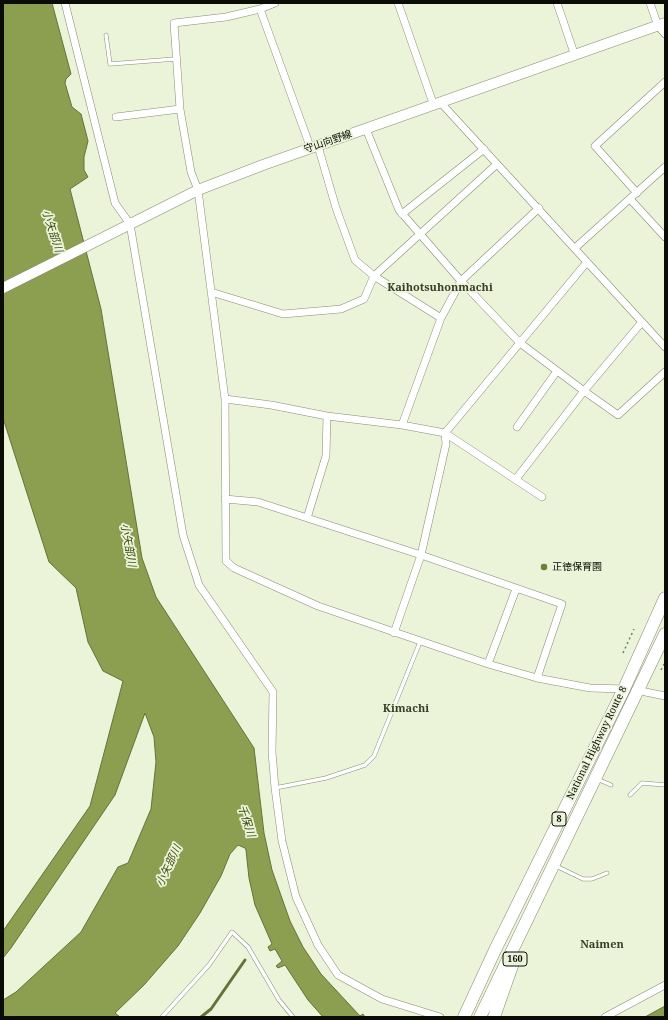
<!DOCTYPE html>
<meta charset="utf-8">
<style>
body{margin:0}
#map{position:relative;width:668px;height:1020px;overflow:hidden;background:#ebf3d8;font-family:"Noto Serif",serif}
canvas{display:block}
.frame{position:absolute;inset:0;border:4px solid #0a0c05;pointer-events:none}
</style>
<div id="map">
<canvas width="668" height="1020"></canvas>
<div class="frame"></div>
</div>
<script>
const c = document.querySelector('canvas').getContext('2d');
c.lineJoin = 'round';
function fill(path, color) {
  c.fillStyle = color;
  c.fill(path, 'evenodd');
}
function shape(rows) {
  const path = new Path2D();
  for (const r of rows) {
    path.moveTo(r[0], r[1]);
    for (let i = 2; i < r.length; i += 2) path.lineTo(r[i], r[i + 1]);
  }
  return path;
}
function strokePath(path, color, width, dash) {
  c.strokeStyle = color;
  c.lineWidth = width;
  c.lineCap = dash ? 'butt' : 'round';
  c.setLineDash(dash || []);
  c.stroke(path);
}
function label(font, color, halo, rows, align = 'center') {
  c.font = font + ' "Noto Serif","Noto Sans JP",serif';
  c.lineWidth = 3.5;
  c.setLineDash([]);
  c.textBaseline = 'middle';
  c.strokeStyle = halo;
  c.fillStyle = color;
  for (const [text, x, y, turn = 0] of rows) {
    c.save();
    c.translate(x, y);
    c.rotate((+turn || 0) * Math.PI / 180);
    c.textAlign = isNaN(turn) ? turn : align;
    if (halo) c.strokeText(text, 0, 0);
    c.fillText(text, 0, 0);
    c.restore();
  }
}
const water = shape([
 [3,3,52,3,71,74,66,79,65,83,72,107,81,114,88,141,84,157,84,170,88,177,70,189,101,309,142,558,156,597,254,748,264,833,272,870,290,921,303,947,321,974,360,1016,363,1014,365,1017,323,1017,308,1000,285,965,278,968,276,966,282,961,275,949,270,951,268,947,272,944,255,905,249,878,246,850,245,848,238,845,230,854,221,876,200,913,178,946,144,985,115,1013,120,1017,3,1017,3,1000,16,992,81,932,118,867,128,863,151,809,156,762,154,737,145,713,115,795,11,948,3,958,3,931,90,806,123,681,103,671,88,642,76,588,49,562,3,418,3,3],
 [665,1006,665,1017,645,1017,665,1006]
]);
fill(water, '#8c9e4f');
strokePath(water, '#657239', 1);
strokePath(shape([
 [201,1017,211,1009,245,960]
]), '#657239', 3);
const service = shape([
 [106,35,110,64,175,59],
 [597,779,611,785],
 [275,788,326,778,365,765,374,756,420,642],
 [630,795,642,783,665,785],
 [556,866,583,879,592,879,607,873],
 [162,1017,209,965,232,932,248,947,279,1000,293,1017]
]);
const minor = shape([
 [65,3,115,203,130,224,183,535,199,585,273,692,272,752,275,788,282,841,296,897,318,945,338,975,382,999,440,1017],
 [398,3,434,106],
 [557,3,575,56],
 [650,3,658,26,665,34],
 [260,9,275,3],
 [441,103,665,347],
 [116,117,180,109],
 [366,129,399,210,461,281,520,343,584,391,618,415,665,372],
 [318,146,336,208,355,260,374,276,441,318],
 [311,149,260,9,226,17,174,23,180,109,191,172,198,190,225,399,226,561,234,568,318,606,488,664,537,678,590,688,625,689],
 [637,193,595,146,665,82],
 [630,199,665,237],
 [402,214,484,149],
 [575,248,665,167],
 [211,292,283,314,341,309,364,299,374,276,497,164],
 [225,399,271,405,327,416,402,425,445,433,542,497],
 [402,425,441,318,461,281,539,208],
 [517,427,557,371],
 [516,479,584,391,642,322],
 [225,499,258,502,421,555,562,604,537,678],
 [307,518,326,456,327,416],
 [394,633,421,555,446,444,445,433,587,262],
 [488,664,516,589],
 [636,690,665,696],
 [605,1017,665,985]
]);
const secondary = shape([
 [3,288,198,190,263,165,665,23]
]);
const trunk = shape([
 [464,1017,495,950,624,689,665,598],
 [480,1017,665,634],
 [494,1017,513,963]
]);
strokePath(service, '#868d74', 4.5);
strokePath(minor, '#868d74', 8);
strokePath(secondary, '#868d74', 11);
strokePath(trunk, '#868d74', 13);
strokePath(shape([
 [623,653,634,629],
 [661,670,664,664]
]), '#767b6b', 1.5, [2, 3]);
strokePath(service, '#fff', 3.5);
strokePath(minor, '#fff', 7);
strokePath(secondary, '#fff', 10);
strokePath(trunk, '#fff', 12);
for (const [x, y, r, color] of [
 [544,567,4,"#70802f"]
]) {
  const dot = new Path2D();
  dot.arc(x, y, r, 0, 2 * Math.PI);
  c.fillStyle = color;
  c.fill(dot);
  strokePath(dot, '#ebf3d8', 1.5);
}
for (const [x, y, w] of [
 [559,819,14],
 [515,959,24]
]) {
  const box = new Path2D();
  box.roundRect(x - w / 2, y - 7, w, 14, 3);
  c.fillStyle = '#ebf3d8';
  c.fill(box);
  strokePath(box, '#0a0c05', 1);
}
label('bold 9px', '#0a0c05', null, [
 ["8",559,819],
 ["160",515,959]
]);
label('10px', '#0a0c05', '#ebf3d8', [
 ["守山向野線",328,142,-19],
 ["National Highway Route 8",597,743,-64]
]);
label('10px', '#0a0c05', '#ebf3d8', [
 ["正徳保育園",552,567]
], 'left');
label('italic 11px', '#404b10', '#ebf3d8', [
 ["小矢部川",52,231,72],
 ["小矢部川",128,545,80],
 ["千保川",246,821,72],
 ["小矢部川",169,866,-65]
]);
label('bold 11px', '#393e29', '#ebf3d8', [
 ["Kaihotsuhonmachi",440,288],
 ["Kimachi",406,709],
 ["Naimen",602,945]
]);
</script>
